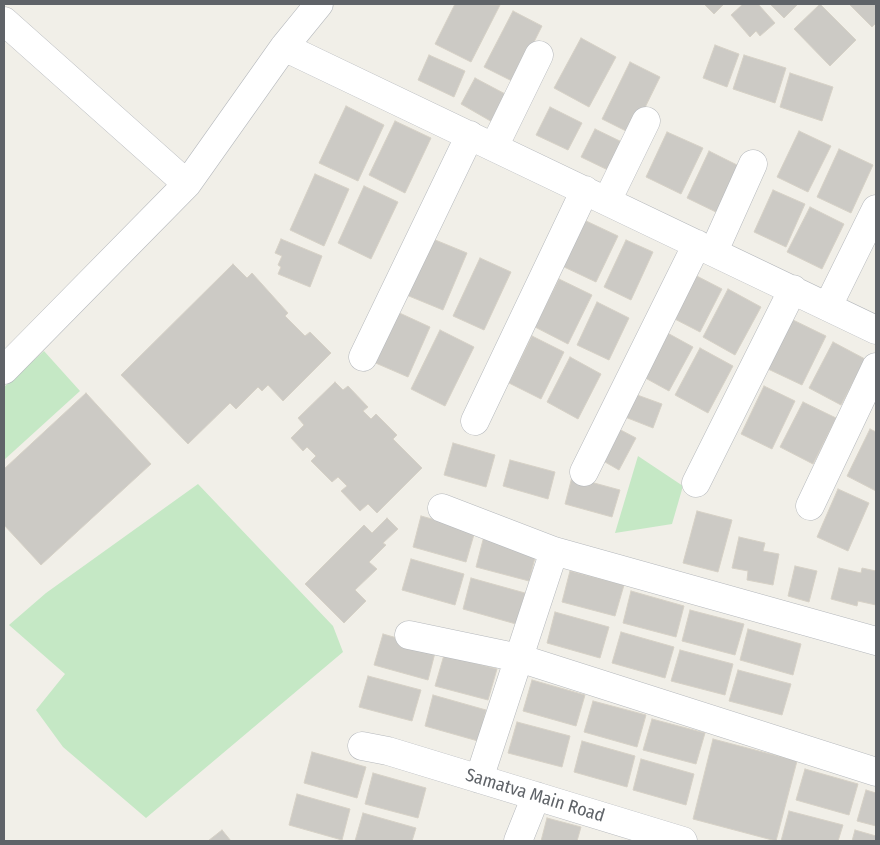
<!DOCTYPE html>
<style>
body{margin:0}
#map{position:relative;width:880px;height:845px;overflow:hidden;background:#f1efe8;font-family:"Fira Sans Condensed",sans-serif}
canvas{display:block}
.frame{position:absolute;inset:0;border:5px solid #5f6368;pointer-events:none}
</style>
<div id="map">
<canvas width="880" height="845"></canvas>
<div class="frame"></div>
</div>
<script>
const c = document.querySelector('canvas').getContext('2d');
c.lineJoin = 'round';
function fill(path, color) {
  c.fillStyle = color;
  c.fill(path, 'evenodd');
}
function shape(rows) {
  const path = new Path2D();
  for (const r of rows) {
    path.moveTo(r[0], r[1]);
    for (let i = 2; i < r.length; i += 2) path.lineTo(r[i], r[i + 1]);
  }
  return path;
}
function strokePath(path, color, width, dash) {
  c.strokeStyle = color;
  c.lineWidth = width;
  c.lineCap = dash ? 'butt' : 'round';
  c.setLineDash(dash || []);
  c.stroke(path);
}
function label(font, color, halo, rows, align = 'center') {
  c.font = font + ' "Fira Sans Condensed",sans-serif';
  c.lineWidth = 4;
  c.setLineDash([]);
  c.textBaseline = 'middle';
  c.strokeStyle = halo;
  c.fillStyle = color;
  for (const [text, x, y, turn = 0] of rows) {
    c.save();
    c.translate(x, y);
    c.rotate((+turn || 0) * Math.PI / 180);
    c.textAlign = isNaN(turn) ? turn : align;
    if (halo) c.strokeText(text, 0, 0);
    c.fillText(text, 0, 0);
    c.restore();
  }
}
fill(shape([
 [44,351,80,391,4,460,4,387],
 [638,456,683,486,672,524,615,533],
 [198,484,333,626,343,652,146,818,63,747,36,710,65,674,9,625,46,593]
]), '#c5e8c5');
const building = shape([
 [455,4,500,5,471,62,435,44,455,4],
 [704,4,724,4,714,14,704,4],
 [743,4,758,4,775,23,760,36,756,31,750,37,731,15,743,4],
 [770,4,798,4,784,18,770,4],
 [820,4,856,40,830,66,794,29,820,4],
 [849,4,876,4,876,23,872,27,849,4],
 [513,11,542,26,514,82,484,67,513,11],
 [581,38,616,57,589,107,554,88,581,38],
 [715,45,739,54,727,87,703,78,715,45],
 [429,55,465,71,454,97,418,80,429,55],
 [744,55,786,68,775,103,733,89,744,55],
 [630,62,660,77,632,134,602,119,630,62],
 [790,73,833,87,822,121,780,107,790,73],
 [475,78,509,96,494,123,461,104,475,78],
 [346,106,384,125,358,181,319,163,346,106],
 [550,107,582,123,568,150,536,135,550,107],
 [395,121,431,138,405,193,369,175,395,121],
 [595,129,626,144,612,172,581,157,595,129],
 [799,131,831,146,808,192,777,177,799,131],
 [667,132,703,148,681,194,646,177,667,132],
 [839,149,873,165,851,213,817,197,839,149],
 [709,151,741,167,718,213,687,198,709,151],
 [315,174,349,189,324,246,290,230,315,174],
 [364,186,398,202,371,259,338,243,364,186],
 [773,190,805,204,786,247,754,232,773,190],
 [810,207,844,224,822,269,787,252,810,207],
 [584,220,618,236,596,282,562,266,584,220],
 [428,237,467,253,443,310,404,294,428,237],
 [281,239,322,256,310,287,278,274,281,267,278,265,282,256,275,253,281,239],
 [626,240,653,252,631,300,604,287,626,240],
 [480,258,511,272,484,330,453,316,480,258],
 [233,264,247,278,252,273,288,313,285,316,305,336,310,332,331,353,283,401,268,385,262,391,258,387,236,409,230,403,188,444,121,375,233,264],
 [689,272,722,289,700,332,667,315,689,272],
 [559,279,592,295,568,344,535,327,559,279],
 [728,289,761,307,735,355,703,337,728,289],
 [597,302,629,318,609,360,577,345,597,302],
 [393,310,430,327,408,377,371,361,393,310],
 [791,319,826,336,802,385,768,369,791,319],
 [440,330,474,347,445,406,411,389,440,330],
 [662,330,693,347,669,391,638,374,662,330],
 [532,336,564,352,541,399,509,383,532,336],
 [833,342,865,359,841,405,809,388,833,342],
 [700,348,733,366,708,413,675,395,700,348],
 [570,357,601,374,578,419,547,402,570,357],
 [335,382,343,390,348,386,368,407,363,411,371,419,376,414,397,435,393,439,422,468,377,513,368,504,360,511,341,491,347,486,338,477,332,482,311,461,316,456,307,447,303,451,291,438,304,425,298,418,335,382],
 [764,386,795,401,772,449,741,434,764,386],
 [629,392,662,404,653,428,620,415,629,392],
 [86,393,151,464,41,565,4,525,4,469,86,393],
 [803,402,836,418,813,464,780,447,803,402],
 [615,427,636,438,619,470,598,458,615,427],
 [870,429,876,432,876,491,847,476,870,429],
 [453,443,495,455,486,487,444,475,453,443],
 [510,460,555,472,548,499,503,486,510,460],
 [572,477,620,490,612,517,565,504,572,477],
 [838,489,869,503,848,551,817,537,838,489],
 [697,511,732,520,718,572,683,563,697,511],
 [421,516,475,531,466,562,413,547,421,516],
 [387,518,398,529,383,543,386,545,369,562,377,569,355,590,366,601,344,623,305,584,364,525,372,533,387,518],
 [484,536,537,550,529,581,476,567,484,536],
 [739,537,765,543,763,551,779,554,773,585,747,580,748,571,732,568,739,537],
 [411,559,464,574,455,605,402,590,411,559],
 [795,566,817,571,809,602,788,596,795,566],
 [839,568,861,573,862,568,876,571,876,605,858,601,857,606,831,599,839,568],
 [570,571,624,585,615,616,562,602,570,571],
 [471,578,525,593,516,624,463,609,471,578],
 [631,591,684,606,676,637,623,623,631,591],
 [690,610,744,624,735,655,682,641,690,610],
 [555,612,609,627,600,658,547,643,555,612],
 [748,629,801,644,793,675,740,660,748,629],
 [621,632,674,647,665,678,612,663,621,632],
 [383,634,436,649,428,680,374,665,383,634],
 [680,650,733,664,725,695,671,681,680,650],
 [444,655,497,669,488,700,435,686,444,655],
 [738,670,791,684,782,715,729,701,738,670],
 [368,676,421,690,412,721,359,707,368,676],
 [532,680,585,695,576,726,523,711,532,680],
 [433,695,486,710,478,741,425,726,433,695],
 [593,701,646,715,637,747,584,732,593,701],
 [652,719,705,733,696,764,643,750,652,719],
 [517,722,570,736,562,767,508,753,517,722],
 [713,739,797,761,776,841,693,819,713,739],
 [582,741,635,756,627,787,574,772,582,741],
 [312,752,366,767,357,798,304,783,312,752],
 [641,759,694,774,686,805,633,790,641,759],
 [805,769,858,784,849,815,796,800,805,769],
 [373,773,426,788,418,818,365,804,373,773],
 [866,790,876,793,876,826,857,821,866,790],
 [297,794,350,809,342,840,289,825,297,794],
 [789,811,843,825,838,841,781,841,789,811],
 [363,813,416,828,412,841,355,841,363,813],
 [547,818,581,827,577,841,541,841,547,818],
 [222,830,231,841,208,841,222,830],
 [855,830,876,836,876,841,852,841,855,830]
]);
fill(building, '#cccac5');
strokePath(building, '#d6d1c6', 1);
const minor = shape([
 [4,21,187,184],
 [284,47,876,330],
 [494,147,539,55],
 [607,201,646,121],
 [714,251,753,164],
 [828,306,876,209],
 [363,357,470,135],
 [4,370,187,184,284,47,319,4],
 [475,421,585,190],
 [584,472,697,244],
 [696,483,793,289],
 [810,506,876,367],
 [442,508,554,551,876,641],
 [409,635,519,658,876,772],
 [362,746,388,751,683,841],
 [479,779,554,551],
 [518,841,536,796]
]);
strokePath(minor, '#b5b8bc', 29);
strokePath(minor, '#fff', 28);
label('18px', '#5f6368', '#fff', [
 ["Samatva Main Road",535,796,17]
]);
</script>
